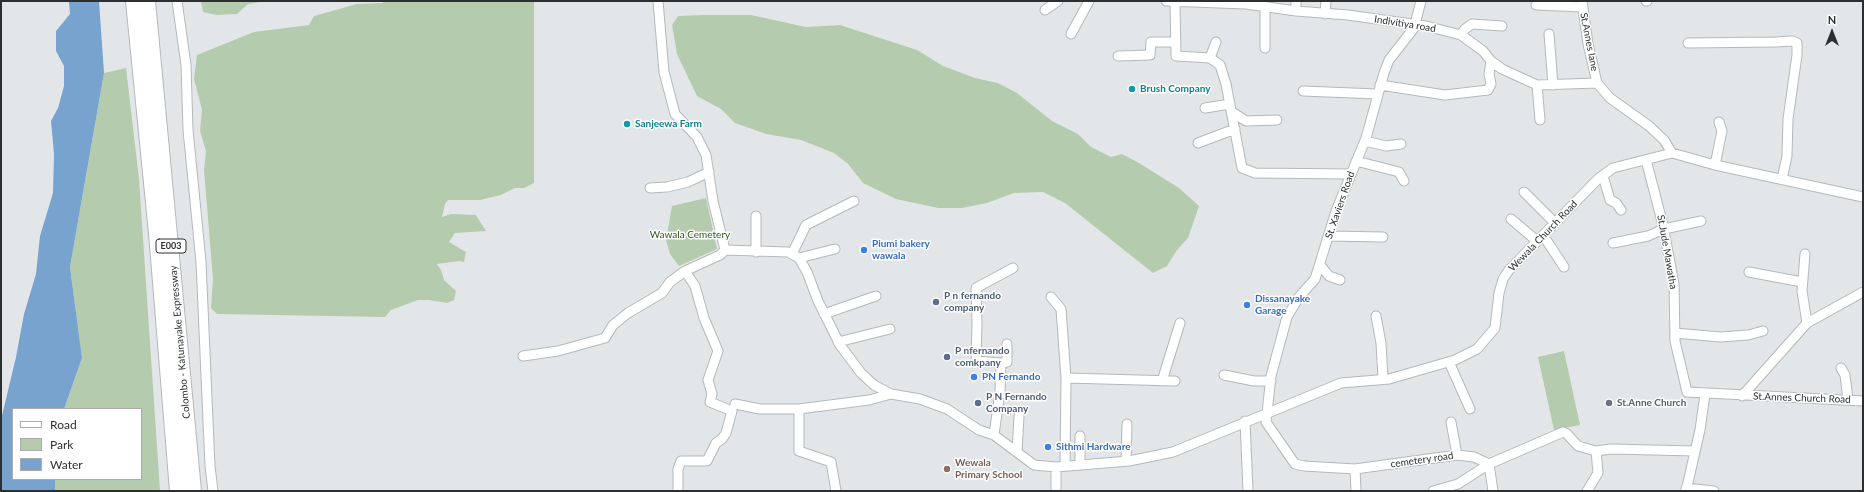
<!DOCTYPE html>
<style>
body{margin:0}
#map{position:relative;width:1864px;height:492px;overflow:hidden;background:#e3e6e9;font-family:Lato,sans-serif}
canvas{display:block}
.frame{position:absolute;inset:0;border:2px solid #2d2e2f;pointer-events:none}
.legend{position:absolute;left:12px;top:408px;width:130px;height:72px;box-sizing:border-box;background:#fff;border:1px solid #ababac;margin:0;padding:5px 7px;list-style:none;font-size:12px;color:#2d2e2f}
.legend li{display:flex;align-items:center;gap:8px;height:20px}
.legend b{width:20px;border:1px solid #ababac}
.north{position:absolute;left:1812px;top:12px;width:40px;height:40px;-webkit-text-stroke:3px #fff;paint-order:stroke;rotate:0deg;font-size:11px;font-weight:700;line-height:16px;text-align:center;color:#2d2e2f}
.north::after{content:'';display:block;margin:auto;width:14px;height:18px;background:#2d2e2f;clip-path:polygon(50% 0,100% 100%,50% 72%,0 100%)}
</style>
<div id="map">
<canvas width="1864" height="492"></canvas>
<div class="frame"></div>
<ul class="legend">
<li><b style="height:5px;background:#fff"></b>Road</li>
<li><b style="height:11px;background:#b4ccad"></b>Park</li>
<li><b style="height:11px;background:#78a3cf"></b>Water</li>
</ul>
<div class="north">N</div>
</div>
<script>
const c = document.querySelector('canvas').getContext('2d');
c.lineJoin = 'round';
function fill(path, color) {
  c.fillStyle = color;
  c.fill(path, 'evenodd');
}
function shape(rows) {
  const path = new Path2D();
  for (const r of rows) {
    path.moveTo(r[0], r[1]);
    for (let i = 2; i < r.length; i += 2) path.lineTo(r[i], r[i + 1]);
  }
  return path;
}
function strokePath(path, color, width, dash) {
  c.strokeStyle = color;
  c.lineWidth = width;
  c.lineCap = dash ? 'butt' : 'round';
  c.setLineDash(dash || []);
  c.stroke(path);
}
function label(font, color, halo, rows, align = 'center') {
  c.font = font + ' Lato,sans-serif';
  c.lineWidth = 3;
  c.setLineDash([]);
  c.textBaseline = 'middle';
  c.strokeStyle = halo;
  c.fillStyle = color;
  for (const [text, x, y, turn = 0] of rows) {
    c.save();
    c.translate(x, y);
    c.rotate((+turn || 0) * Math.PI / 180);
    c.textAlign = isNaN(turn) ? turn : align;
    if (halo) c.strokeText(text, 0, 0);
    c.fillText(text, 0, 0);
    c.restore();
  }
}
fill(shape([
 [201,1,268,1,248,4,237,14,217,15,203,12],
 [385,1,534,1,534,183,524,188,515,188,501,195,480,200,448,200,445,204,442,217,451,214,476,215,486,231,455,233,449,242,466,252,464,262,459,261,437,264,441,270,444,280,456,291,454,300,447,303,429,300,418,300,391,310,385,317,217,314,211,308,213,279,204,170,206,151,200,131,202,110,194,79,197,55,254,32,309,25,314,16,357,4,382,3],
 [703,15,751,15,806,27,840,25,917,50,943,66,975,78,998,83,1017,93,1052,121,1078,134,1091,147,1111,157,1122,154,1139,163,1179,188,1199,206,1188,238,1177,250,1167,266,1153,273,1065,203,1043,192,1014,193,987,203,962,208,938,208,896,199,863,183,848,164,834,153,801,140,766,134,735,123,721,109,697,96,677,54,672,25,678,16],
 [126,68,139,179,160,491,55,491,55,479,141,479,141,409,64,409,82,358,70,267,104,73],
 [706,198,717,249,679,266,670,254,666,240,672,206],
 [1564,351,1580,425,1554,430,1538,357]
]), '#b4ccad');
fill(shape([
 [69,1,99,1,104,73,70,267,82,358,64,409,13,409,13,479,55,479,55,491,1,491,1,420,16,357,24,314,36,274,40,236,53,193,54,154,51,121,58,108,64,86,64,66,56,51,56,31,70,14]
]), '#78a3cf');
const minor = shape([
 [177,1,186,65,188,130,201,262,210,466,213,491],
 [658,1,664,72,675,114,697,137,706,155,713,201,725,250],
 [1166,1,1246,4,1296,11,1348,15,1426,26,1461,35,1483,51,1491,61,1502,69,1537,85,1597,83,1610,98,1649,126,1664,140,1672,153],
 [1175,1,1176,56,1210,58,1220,65,1226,84,1242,168,1255,173,1350,174],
 [1421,1,1414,28,1389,60,1384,73,1366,138,1336,211,1315,279,1299,297,1287,317,1271,376,1266,422,1295,464,1304,466,1355,469,1457,455,1474,457,1489,464,1563,432,1567,434,1578,446,1596,451,1611,449,1694,451],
 [1582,1,1588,44,1597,83],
 [1646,1,1647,1],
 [1536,5,1583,7],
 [1045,10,1058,1],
 [1296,11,1296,1],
 [1325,14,1326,1],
 [1071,34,1089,1],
 [1549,34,1553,85],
 [1461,35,1465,29,1472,24,1502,26],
 [1688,43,1776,42,1792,41,1797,43,1797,55,1788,119,1787,156,1782,179],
 [1265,48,1265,6],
 [1118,56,1150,55,1151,42,1175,42],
 [1210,58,1216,42],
 [1380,85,1445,95,1488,90,1491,84,1489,74,1491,61],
 [1537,85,1540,120],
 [1303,91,1377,94],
 [1205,108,1230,104],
 [1232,112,1246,121,1277,120],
 [1365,141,1386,146,1401,144],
 [1198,143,1235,129],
 [1646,160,1663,225,1674,284,1675,341,1687,392,1863,401],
 [1356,161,1399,172,1404,181],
 [1715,165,1722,131,1719,122],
 [1603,176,1610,200,1616,203,1621,210],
 [650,188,667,187,688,182,709,172],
 [1524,192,1555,223],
 [756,216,756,252],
 [1511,219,1537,241],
 [1543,235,1564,267],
 [1329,236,1383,237],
 [1613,243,1648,236,1664,229,1701,221],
 [725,250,788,252,799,258,807,272,818,301,840,345,861,373,874,385,891,394,920,399,947,409,979,430,994,435,1034,465,1056,467,1129,461,1173,452,1341,383,1389,379,1455,360,1477,349,1495,328,1499,293,1503,279,1509,270,1598,179,1613,168,1672,153,1715,165,1863,197],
 [792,254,806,225,854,201],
 [1805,254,1802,291,1807,323],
 [799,258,835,249],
 [1320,265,1329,276,1340,280],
 [1749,272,1802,282],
 [1051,297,1061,309,1066,378],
 [824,314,876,296],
 [1376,316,1381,343,1383,379],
 [1675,333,1720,337,1748,335,1763,331],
 [838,342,890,329],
 [523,356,558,351,605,338,613,325,628,313,662,293,670,282,685,271,720,255,725,250],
 [1449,362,1470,409],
 [1001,363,976,361,977,322,976,288,1013,268],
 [1841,368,1845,375,1848,400],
 [1224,375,1254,381,1271,381],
 [1162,381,1180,323],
 [1742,396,1807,323,1863,292],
 [735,404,760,409,799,409,869,400,891,394],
 [799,409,799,451,831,462,836,491],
 [1245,421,1248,491],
 [1451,422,1457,455],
 [994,435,1000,392,1001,363,1007,362,1007,344],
 [1017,452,1019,416],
 [1126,461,1127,424],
 [1080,465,1080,436],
 [1065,466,1066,378,1175,381],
 [1355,469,1356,491],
 [1686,488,1714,491],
 [678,491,678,469,681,461,707,461,716,443,722,439,726,433,732,411,710,402,712,394,708,380,718,351,704,318,695,286,685,271],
 [1056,491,1056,467],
 [1433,491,1458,484,1489,464,1493,491],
 [1587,491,1598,473,1596,451],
 [1686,491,1700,430,1705,394]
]);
const motorway = shape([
 [134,1,157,233,178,491],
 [147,1,193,491]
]);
strokePath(minor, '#b5b8bb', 11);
strokePath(motorway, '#b5b8bb', 18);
strokePath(minor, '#fff', 9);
strokePath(motorway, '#fff', 16);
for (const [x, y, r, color] of [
 [1132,89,4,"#0f9aa8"],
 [627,124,4,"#0f9aa8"],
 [864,250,4,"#3f7fe0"],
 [936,302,4,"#5c6f8a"],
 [1247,305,4,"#3f7fe0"],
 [947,357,4,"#5c6f8a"],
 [974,377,4,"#3f7fe0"],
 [978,403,4,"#5c6f8a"],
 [1609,403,4,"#6b7280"],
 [1048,447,4,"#3f7fe0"],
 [947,469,4,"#8d6e63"]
]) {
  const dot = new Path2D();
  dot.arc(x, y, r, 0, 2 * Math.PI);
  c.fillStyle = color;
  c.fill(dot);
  strokePath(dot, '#fff', 1.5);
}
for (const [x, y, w] of [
 [171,246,30]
]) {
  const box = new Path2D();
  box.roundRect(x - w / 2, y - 7, w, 14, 3);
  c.fillStyle = '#fff';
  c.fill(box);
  strokePath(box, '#2d2e2f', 1);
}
label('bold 9px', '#2d2e2f', null, [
 ["E003",171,246]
]);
label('10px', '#2d2e2f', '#fff', [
 ["Indivitiya road",1405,24,9],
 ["St.Annes lane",1589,42,79],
 ["St. Xaviers Road",1340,205,-71],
 ["Wewala Church Road",1543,236,-46],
 ["St.Jude Mawatha",1667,252,80],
 ["Colombo - Katunayake Expressway",180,342,-95],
 ["St.Annes Church Road",1802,398,2],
 ["cemetery road",1422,460,-8]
]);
label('bold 10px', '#0d838f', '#fff', [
 ["Brush Company",1140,89],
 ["Sanjeewa Farm",635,124]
], 'left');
label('10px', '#2a5b19', '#fff', [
 ["Wawala Cemetery",690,235]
]);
label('bold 10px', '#366cbe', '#fff', [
 ["Piumi bakery",872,244],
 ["wawala",872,256],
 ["Dissanayake",1255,299],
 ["Garage",1255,311],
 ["PN Fernando",982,377],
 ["Sithmi Hardware",1056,447]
], 'left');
label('bold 10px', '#4e5e75', '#fff', [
 ["P n fernando",944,296],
 ["company",944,308],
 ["P nfernando",955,351],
 ["comkpany",955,363],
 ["P N Fernando",986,397],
 ["Company",986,409]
], 'left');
label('bold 10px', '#5b616d', '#fff', [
 ["St.Anne Church",1617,403]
], 'left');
label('bold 10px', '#785e54', '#fff', [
 ["Wewala",955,463],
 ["Primary School",955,475]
], 'left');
</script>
